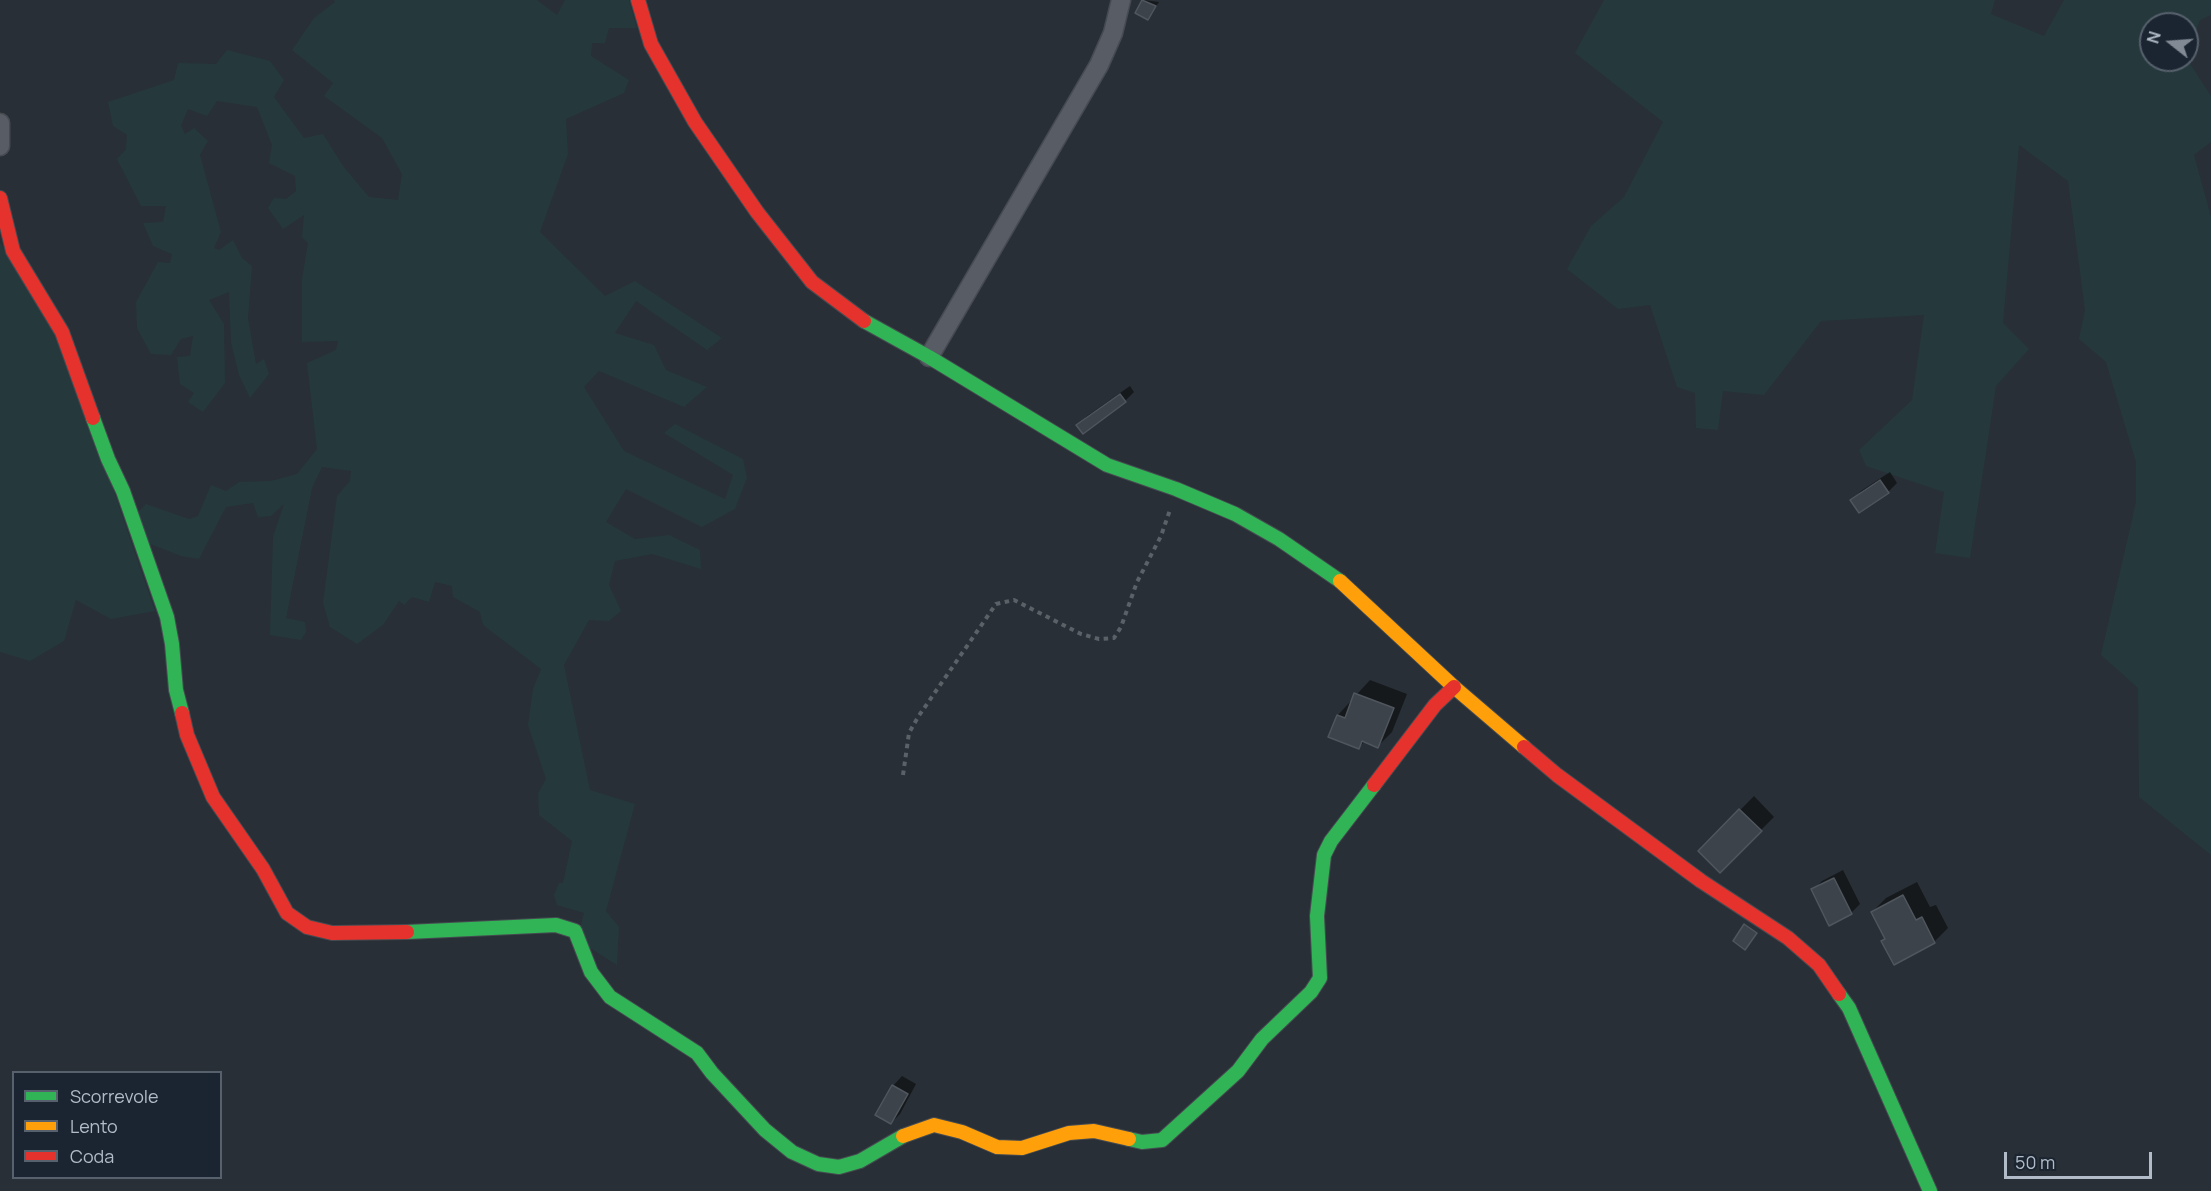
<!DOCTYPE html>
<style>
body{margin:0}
#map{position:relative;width:2211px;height:1191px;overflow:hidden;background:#282f36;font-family:Manrope,sans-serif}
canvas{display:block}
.legend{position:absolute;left:12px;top:1071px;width:210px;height:108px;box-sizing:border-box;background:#1b2531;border:2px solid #57616d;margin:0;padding:8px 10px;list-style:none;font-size:18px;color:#b2bbc8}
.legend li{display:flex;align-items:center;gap:12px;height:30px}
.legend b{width:30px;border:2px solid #57616d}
.north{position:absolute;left:2139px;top:12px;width:60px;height:60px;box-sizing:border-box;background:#1b2531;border:2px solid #57616d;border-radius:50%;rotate:287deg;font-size:16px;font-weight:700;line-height:24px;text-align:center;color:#b2bbc8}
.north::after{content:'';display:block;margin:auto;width:21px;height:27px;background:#828a95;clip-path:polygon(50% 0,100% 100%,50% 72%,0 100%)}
.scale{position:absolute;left:2004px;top:1152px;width:148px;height:27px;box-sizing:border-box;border:3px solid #b2bbc8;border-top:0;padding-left:8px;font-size:18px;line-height:21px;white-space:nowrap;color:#b2bbc8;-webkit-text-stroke:4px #1b2531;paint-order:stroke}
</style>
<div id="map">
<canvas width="2211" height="1191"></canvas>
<ul class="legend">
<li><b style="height:8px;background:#30b455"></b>Scorrevole</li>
<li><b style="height:8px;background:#ff9f0a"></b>Lento</li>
<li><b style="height:8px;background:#e5322d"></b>Coda</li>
</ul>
<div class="north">N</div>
<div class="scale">50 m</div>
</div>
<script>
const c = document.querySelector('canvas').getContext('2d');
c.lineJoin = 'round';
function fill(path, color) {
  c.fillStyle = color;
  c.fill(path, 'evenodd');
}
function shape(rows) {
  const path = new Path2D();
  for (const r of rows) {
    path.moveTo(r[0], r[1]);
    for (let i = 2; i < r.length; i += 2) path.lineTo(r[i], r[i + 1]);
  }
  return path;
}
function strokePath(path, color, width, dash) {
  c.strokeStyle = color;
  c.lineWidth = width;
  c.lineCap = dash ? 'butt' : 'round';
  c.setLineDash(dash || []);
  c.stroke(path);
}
fill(shape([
 [334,0,537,0,557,15,565,0,629,0,637,28,609,28,605,43,592,43,591,56,629,80,624,93,566,119,568,154,540,232,605,296,635,281,722,338,707,350,636,301,615,333,654,345,666,370,707,387,684,407,599,371,584,387,624,451,725,499,733,475,664,433,675,424,743,459,747,478,735,509,702,527,626,489,606,522,635,539,669,535,700,550,701,569,652,554,615,561,609,585,621,611,609,621,589,620,564,665,590,790,635,804,606,911,619,927,617,965,587,946,580,928,584,913,557,905,554,895,559,883,563,883,572,841,539,815,538,793,546,779,528,725,533,689,541,669,483,625,480,612,453,597,452,586,435,582,429,602,412,597,404,605,399,601,383,625,357,644,330,627,323,603,337,496,350,481,351,471,322,467,312,488,286,618,305,622,306,632,301,640,270,635,273,537,284,504,271,516,258,517,253,503,226,507,199,559,181,556,150,544,136,514,146,504,189,519,198,516,211,485,226,491,239,482,271,481,297,474,317,449,307,363,336,350,338,341,302,342,302,279,308,243,302,237,304,215,283,229,268,208,274,198,286,199,296,191,295,176,269,163,272,145,257,107,217,101,207,116,188,109,181,126,185,134,194,128,208,141,200,155,221,232,214,248,219,250,233,240,242,258,252,266,248,318,256,364,264,359,269,374,250,398,239,375,231,342,229,292,209,300,224,324,225,383,203,412,188,402,194,393,180,384,177,357,190,356,193,336,181,339,171,355,151,354,137,328,136,302,158,262,170,263,172,254,153,246,143,223,163,222,166,206,141,206,117,159,126,149,127,135,113,126,108,102,174,80,178,63,216,64,227,50,270,61,284,80,274,97,304,138,323,134,343,166,369,197,398,200,402,174,382,138,324,96,333,83,292,50,314,18,335,2],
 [1604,0,1995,0,1991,14,2044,36,2064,0,2211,0,2211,15,2200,20,2187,55,2187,24,2151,24,2151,60,2187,59,2211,96,2211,142,2194,155,2211,217,2211,855,2139,797,2138,688,2101,655,2136,502,2136,462,2106,362,2079,339,2085,310,2068,181,2019,145,2003,323,2029,349,1996,386,1970,558,1935,553,1944,492,1866,466,1859,450,1912,400,1924,315,1821,321,1764,395,1723,391,1718,430,1696,428,1695,393,1677,387,1650,305,1618,309,1567,269,1591,226,1624,197,1663,122,1575,53],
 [0,242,58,341,110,480,155,611,111,619,76,600,64,641,30,661,0,652]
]), '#25393c');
fill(shape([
 [1144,0,1159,2,1148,18,1137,12],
 [1130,386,1134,392,1125,401,1083,432,1078,425,1087,416],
 [1890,472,1897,483,1888,492,1852,500,1861,491],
 [1370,680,1407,694,1392,732,1378,746,1365,741,1359,747,1330,736,1338,715],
 [1754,796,1774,817,1720,871,1700,851],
 [1843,870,1860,904,1851,913,1813,890,1822,881],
 [1917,882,1930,907,1936,905,1948,928,1934,942,1886,938,1872,912,1886,898],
 [902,1076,916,1084,900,1114,891,1123,893,1086]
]), '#0007');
const building = shape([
 [1142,0,1156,6,1148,20,1135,13,1142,0],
 [1120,394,1126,402,1083,434,1076,425,1120,394],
 [1880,480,1889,493,1859,513,1850,500,1880,480],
 [1354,693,1394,708,1378,748,1362,741,1359,749,1328,737,1337,715,1345,718,1354,693],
 [1739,809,1762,831,1720,873,1698,851,1739,809],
 [1834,878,1852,914,1829,926,1811,889,1834,878],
 [1903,895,1916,920,1922,917,1935,943,1894,965,1881,941,1885,939,1871,912,1903,895],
 [1744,924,1757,933,1745,950,1733,941,1744,924],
 [892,1085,908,1094,891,1124,875,1115,892,1085]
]);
fill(building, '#3d434a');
strokePath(building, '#50565e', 1.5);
const street = shape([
 [0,123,0,146],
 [929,357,1099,65,1113,33,1121,0]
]);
const fast = shape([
 [864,321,929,357,1107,465,1176,489,1235,514,1279,539,1340,581],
 [93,418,108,459,123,491,167,617,172,644,176,690,182,713],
 [407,932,556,925,575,931,591,972,610,997,697,1053,712,1073,765,1130,792,1152,818,1164,839,1167,860,1161,903,1136],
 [1839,994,1849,1008,1930,1191],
 [1129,1139,1142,1142,1162,1140,1238,1071,1262,1039,1311,992,1320,978,1317,916,1324,855,1331,841,1374,785]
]);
const slow = shape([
 [1340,581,1454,687,1524,747],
 [903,1136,934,1125,962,1132,997,1147,1022,1148,1069,1133,1094,1131,1129,1139]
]);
const jam = shape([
 [638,0,651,44,695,122,757,212,812,282,864,321],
 [0,198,13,251,62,332,93,418],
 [182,713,187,735,213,797,263,869,287,913,307,927,332,933,407,932],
 [1524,747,1557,775,1701,881,1788,938,1819,965,1839,994],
 [1374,785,1435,705,1454,687]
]);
strokePath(street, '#464b51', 21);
strokePath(fast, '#464b51', 16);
strokePath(slow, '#464b51', 16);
strokePath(jam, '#464b51', 16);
strokePath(shape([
 [903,775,909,733,918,717,996,604,1014,600,1081,634,1099,639,1114,638,1121,627,1137,582,1161,536,1170,510]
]), '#5a6167', 4, [4.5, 4.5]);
strokePath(street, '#585d65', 18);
strokePath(fast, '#30b455', 14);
strokePath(slow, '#ff9f0a', 14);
strokePath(jam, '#e5322d', 14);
</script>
